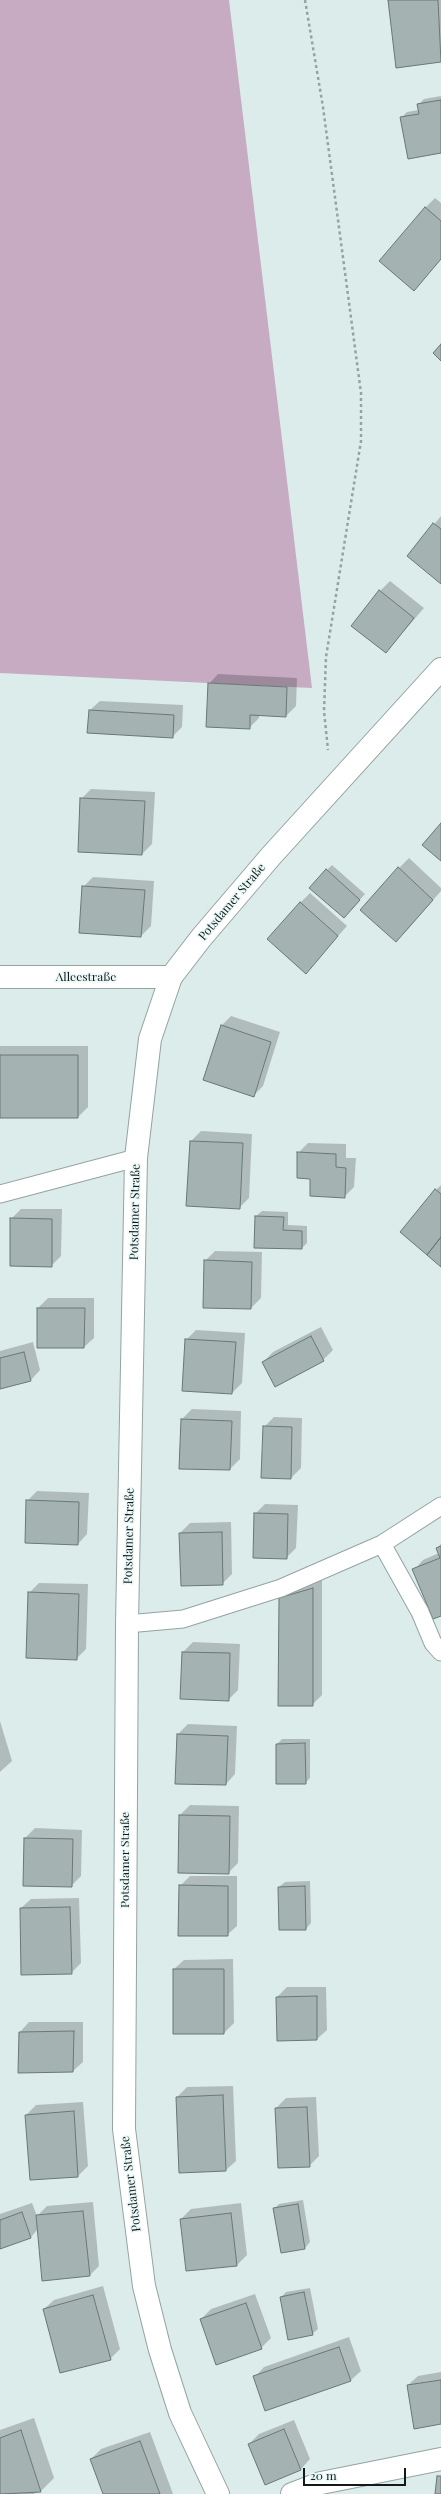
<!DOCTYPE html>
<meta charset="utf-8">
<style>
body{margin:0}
#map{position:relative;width:441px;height:2494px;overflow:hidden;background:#dceceb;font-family:"Playfair Display",serif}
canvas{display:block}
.scale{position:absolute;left:303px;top:2468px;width:103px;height:18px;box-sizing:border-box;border:2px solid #131919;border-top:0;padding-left:5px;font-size:12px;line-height:14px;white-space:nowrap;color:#131919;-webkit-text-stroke:3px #eaf9f8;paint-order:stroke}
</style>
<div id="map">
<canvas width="441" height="2494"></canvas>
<div class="scale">20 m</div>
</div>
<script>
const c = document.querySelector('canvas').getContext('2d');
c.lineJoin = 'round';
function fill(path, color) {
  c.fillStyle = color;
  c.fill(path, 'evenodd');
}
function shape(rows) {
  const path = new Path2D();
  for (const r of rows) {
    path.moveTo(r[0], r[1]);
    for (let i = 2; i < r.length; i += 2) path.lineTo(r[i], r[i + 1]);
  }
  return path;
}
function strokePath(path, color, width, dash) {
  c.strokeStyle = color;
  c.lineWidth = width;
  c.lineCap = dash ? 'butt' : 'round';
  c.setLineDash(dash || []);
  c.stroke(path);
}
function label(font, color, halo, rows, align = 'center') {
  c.font = font + ' "Playfair Display",serif';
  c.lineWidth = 3;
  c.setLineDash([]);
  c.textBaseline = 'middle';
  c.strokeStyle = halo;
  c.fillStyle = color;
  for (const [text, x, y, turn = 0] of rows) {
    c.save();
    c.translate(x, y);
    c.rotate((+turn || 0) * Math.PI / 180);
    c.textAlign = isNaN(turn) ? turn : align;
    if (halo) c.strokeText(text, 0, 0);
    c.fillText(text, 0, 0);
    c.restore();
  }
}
fill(shape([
 [0,0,229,0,312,688,0,673]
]), '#c6abc3');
fill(shape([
 [389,0,441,0,441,61,397,67],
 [441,96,441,152,401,118,407,112,419,110,418,105,424,99],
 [435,198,441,203,441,259,414,289,425,208],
 [441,516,441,583,408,556],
 [390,581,424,608,386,652,380,591],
 [218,674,297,678,296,706,286,716,259,714,259,718,249,728,209,684],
 [100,701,183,705,182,727,172,737,90,710],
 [91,789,155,792,152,844,142,854,79,851,81,799],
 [409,858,441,888,441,891,406,931,399,868],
 [332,865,365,894,349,912,327,870],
 [93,877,154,881,151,926,141,936,83,887],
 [310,893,347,926,315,962,300,903],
 [231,1016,280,1032,263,1086,253,1096,221,1026],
 [0,1046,88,1046,88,1107,78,1117,0,1117],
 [201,1131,252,1134,249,1198,239,1208,191,1141],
 [308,1143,346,1144,346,1158,356,1158,354,1187,344,1197,311,1178,298,1153],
 [441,1185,441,1266,436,1190],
 [21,1209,62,1209,61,1256,51,1266,11,1219],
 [262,1211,288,1212,288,1225,307,1226,307,1243,302,1248,255,1247,256,1216],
 [215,1251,262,1252,261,1298,251,1308,205,1261],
 [48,1298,94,1298,94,1338,84,1347,38,1308],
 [321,1327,333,1350,323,1360,263,1362,273,1352],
 [196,1330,245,1333,242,1383,232,1393,186,1340],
 [33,1342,40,1370,31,1380,0,1388,0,1351],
 [192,1409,241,1411,240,1459,230,1469,182,1419],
 [274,1417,302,1418,301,1468,291,1478,262,1477,264,1427],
 [37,1491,89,1493,87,1534,78,1544,27,1501],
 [265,1504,298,1505,296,1548,286,1558,255,1514],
 [231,1522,232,1574,222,1584,180,1533,190,1523],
 [441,1544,441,1615,414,1570,423,1560,439,1553,437,1548],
 [322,1579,322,1695,312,1705,280,1598,290,1588],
 [39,1583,88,1584,86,1649,76,1659,29,1593],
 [193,1642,240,1644,238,1690,228,1700,181,1698,183,1652],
 [0,1721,12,1761,0,1772],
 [188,1724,237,1726,235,1774,226,1784,178,1734],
 [282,1739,310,1739,310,1778,305,1783,277,1744],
 [190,1805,239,1806,238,1863,228,1873,180,1815],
 [35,1828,82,1830,81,1876,71,1886,25,1838],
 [190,1876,237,1876,237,1926,227,1935,180,1886],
 [310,1881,311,1923,306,1929,279,1887,285,1882],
 [79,1898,81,1963,71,1973,21,1908,31,1899],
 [233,1959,234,2023,224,2033,174,1969,184,1960],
 [287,1987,326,1987,327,2030,317,2039,277,1997],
 [29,2022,83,2022,83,2062,73,2071,19,2072,20,2032],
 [233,2086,236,2161,226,2170,177,2097,187,2087],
 [316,2097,319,2156,309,2166,276,2108,286,2098],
 [83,2102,88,2166,78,2176,31,2179,26,2115,36,2105],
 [303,2200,310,2242,305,2248,282,2252,274,2209,279,2204],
 [93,2202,99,2266,89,2276,38,2229,31,2237,0,2248,0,2214,32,2203,37,2216,47,2206],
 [241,2203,247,2255,237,2265,181,2219,191,2209],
 [103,2286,120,2349,110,2359,44,2309,54,2300],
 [310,2288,318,2329,312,2334,281,2297,286,2292],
 [255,2294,271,2338,261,2348,201,2319,211,2309],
 [349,2337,361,2371,351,2380,266,2410,255,2377,264,2367],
 [441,2372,441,2423,408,2385,418,2376],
 [34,2418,54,2478,41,2491,33,2494,0,2494,0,2430],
 [294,2420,310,2459,301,2469,249,2444,259,2434],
 [150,2432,173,2494,104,2494,91,2459,101,2449]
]), '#0003');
const building = shape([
 [388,0,438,0,441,62,396,68,388,0],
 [441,100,441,153,408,159,400,117,419,114,417,104,441,100],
 [425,207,441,221,441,259,414,291,379,261,425,207],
 [441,344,441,361,433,353,441,344],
 [433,523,441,529,441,584,407,556,433,523],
 [379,590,414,618,386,653,351,626,379,590],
 [208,683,287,687,286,717,250,715,250,729,206,727,208,683],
 [89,710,174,715,173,738,87,733,89,710],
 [80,798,145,801,142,855,78,852,80,798],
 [441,823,441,861,422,845,441,823],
 [398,867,433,900,396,942,360,910,398,867],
 [326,869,360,900,344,918,309,888,326,869],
 [82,886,145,890,141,937,79,933,82,886],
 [300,902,338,936,306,974,267,939,300,902],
 [221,1025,271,1042,254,1097,203,1080,221,1025],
 [0,1055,78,1055,78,1118,0,1118,0,1055],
 [190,1141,243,1143,240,1209,186,1206,190,1141],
 [297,1152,336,1154,336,1167,346,1168,345,1198,310,1196,310,1179,297,1178,297,1152],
 [435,1189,441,1194,441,1237,427,1255,400,1232,435,1189],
 [255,1216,284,1217,283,1230,302,1231,302,1249,254,1248,255,1216],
 [10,1218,52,1219,52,1267,10,1266,10,1218],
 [441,1237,441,1267,427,1255,441,1237],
 [204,1260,252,1262,251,1309,203,1308,204,1260],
 [37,1308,85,1308,84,1348,37,1348,37,1308],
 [311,1336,324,1361,275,1387,262,1362,311,1336],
 [185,1339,236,1342,232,1394,182,1391,185,1339],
 [24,1352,31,1381,0,1389,0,1358,24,1352],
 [181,1419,232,1421,230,1470,179,1469,181,1419],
 [263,1426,292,1427,291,1479,261,1478,263,1426],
 [26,1500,79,1502,78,1545,25,1543,26,1500],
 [254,1513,288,1514,287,1559,253,1558,254,1513],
 [222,1532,223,1585,181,1586,179,1533,222,1532],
 [441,1546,441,1616,433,1619,412,1569,440,1558,436,1548,441,1546],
 [313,1588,313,1706,278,1706,279,1598,313,1588],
 [28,1592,79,1594,77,1660,26,1658,28,1592],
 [182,1652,230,1653,229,1701,180,1699,182,1652],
 [177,1734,228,1736,226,1785,175,1784,177,1734],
 [305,1743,306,1784,276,1784,276,1744,305,1743],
 [179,1815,230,1816,229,1874,178,1873,179,1815],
 [24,1838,73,1839,72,1887,23,1886,24,1838],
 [179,1885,228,1886,228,1936,178,1936,179,1885],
 [305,1886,306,1930,279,1930,278,1887,305,1886],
 [70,1907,72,1974,21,1975,20,1908,70,1907],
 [173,1969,224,1969,224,2034,173,2034,173,1969],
 [317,1996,317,2040,277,2041,276,1997,317,1996],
 [74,2031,73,2072,18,2073,19,2032,74,2031],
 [223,2095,226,2171,179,2173,176,2097,223,2095],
 [307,2107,310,2167,278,2168,275,2108,307,2107],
 [74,2111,78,2177,30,2180,25,2115,74,2111],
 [298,2204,305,2249,281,2253,273,2208,298,2204],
 [83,2211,90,2276,42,2281,36,2215,83,2211],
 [22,2212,31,2238,0,2249,0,2220,22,2212],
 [231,2213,237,2266,186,2271,180,2219,231,2213],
 [304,2292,313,2335,288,2340,280,2297,304,2292],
 [93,2295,111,2360,60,2373,43,2309,93,2295],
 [246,2303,262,2349,216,2365,200,2319,246,2303],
 [339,2347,351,2381,265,2411,253,2376,339,2347],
 [441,2380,441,2424,414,2429,407,2385,441,2380],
 [284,2429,301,2470,265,2485,248,2444,284,2429],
 [21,2430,41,2492,0,2494,0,2438,21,2430],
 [140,2441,160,2494,103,2494,90,2459,140,2441],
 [437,2476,441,2476,441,2494,435,2494,437,2476]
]);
fill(building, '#a4b3b2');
strokePath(building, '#697776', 1);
const service = shape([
 [0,1194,136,1158],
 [382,1544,420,1612,433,1643,441,1652],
 [127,1624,183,1619,281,1588,382,1544,441,1506]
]);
const minor = shape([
 [0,977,171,977],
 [292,2494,321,2483,441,2459]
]);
const secondary = shape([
 [218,2494,180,2413,160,2350,144,2286,124,2129,127,1624,136,1158,150,1039,171,977,201,938,271,856,441,669]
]);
strokePath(service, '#94a3a2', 19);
strokePath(minor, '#94a3a2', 24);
strokePath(secondary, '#94a3a2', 24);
strokePath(shape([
 [305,0,323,107,361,393,361,441,326,657,324,711,328,750]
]), '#96a2a2', 2.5, [3, 3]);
strokePath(service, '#fff', 17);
strokePath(minor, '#fff', 22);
strokePath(secondary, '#fff', 22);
label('12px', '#131919', '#eaf9f8', [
 ["Potsdamer Straße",232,902,-50],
 ["Alleestraße",86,977],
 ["Potsdamer Straße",135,1212,-89],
 ["Potsdamer Straße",129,1536,-89],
 ["Potsdamer Straße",125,1860,-90],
 ["Potsdamer Straße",131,2184,-97]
]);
</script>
